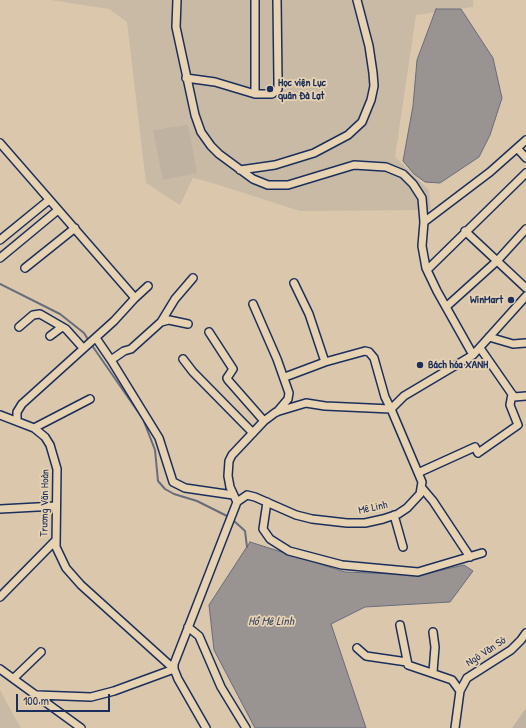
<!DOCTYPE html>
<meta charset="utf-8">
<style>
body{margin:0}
#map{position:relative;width:526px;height:728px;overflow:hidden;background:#dbc8ac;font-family:"Patrick Hand",sans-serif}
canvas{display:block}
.scale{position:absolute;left:16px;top:694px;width:94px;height:18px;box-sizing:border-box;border:2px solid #1b2f5e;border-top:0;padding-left:5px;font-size:12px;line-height:14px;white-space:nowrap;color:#1b2f5e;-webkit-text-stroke:3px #e7d2b1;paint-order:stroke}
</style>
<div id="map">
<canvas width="526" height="728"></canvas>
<div class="scale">100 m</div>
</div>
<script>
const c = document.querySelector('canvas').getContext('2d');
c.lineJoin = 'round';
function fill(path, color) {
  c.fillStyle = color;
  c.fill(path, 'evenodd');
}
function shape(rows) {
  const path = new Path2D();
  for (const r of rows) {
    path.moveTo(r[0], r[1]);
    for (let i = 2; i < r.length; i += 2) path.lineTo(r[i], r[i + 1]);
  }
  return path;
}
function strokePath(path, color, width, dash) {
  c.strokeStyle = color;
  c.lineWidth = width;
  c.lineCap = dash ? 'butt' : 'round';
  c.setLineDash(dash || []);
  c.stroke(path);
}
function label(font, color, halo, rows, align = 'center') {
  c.font = font + ' "Patrick Hand",sans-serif';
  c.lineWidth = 3.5;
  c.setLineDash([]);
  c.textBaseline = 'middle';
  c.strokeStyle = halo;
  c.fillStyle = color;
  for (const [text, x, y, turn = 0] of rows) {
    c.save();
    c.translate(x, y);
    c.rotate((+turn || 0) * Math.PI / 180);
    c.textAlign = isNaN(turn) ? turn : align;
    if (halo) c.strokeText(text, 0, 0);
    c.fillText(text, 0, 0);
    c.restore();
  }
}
fill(shape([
 [51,0,473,0,473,7,416,15,395,157,429,190,431,210,300,211,206,181,193,178,180,205,146,183,127,22,109,9],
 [0,690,14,716,21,728,0,728]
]), '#c9baa5');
fill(shape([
 [188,125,197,173,163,180,153,130],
 [526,708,526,728,512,728]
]), '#bfb2a1');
const water = shape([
 [436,9,461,9,493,58,502,98,490,135,479,157,440,183,425,182,414,174,403,161,413,106,417,60,436,9],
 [250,542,345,572,420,575,464,565,473,571,450,602,365,607,331,624,366,728,255,728,214,650,209,605,250,542]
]);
fill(water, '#999492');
strokePath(water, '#676c7d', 1);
strokePath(shape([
 [0,284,60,314,84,333,89,341],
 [91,344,143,419,155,450,158,481,165,489,174,494,197,501,229,517],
 [233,520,245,531,247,547]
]), '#676c7d', 2);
const minor = shape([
 [177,0,176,27,195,115,201,132,211,146,219,154,253,179,268,185,288,185,354,165,386,167,403,174,413,184,422,198,424,222,422,246,426,268,437,291,473,355],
 [255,0,255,94,272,94,278,89,278,81,277,0],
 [186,78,215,82,255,94],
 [0,143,135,298,114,321,22,404,17,412,17,421],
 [517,148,526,158],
 [240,170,275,165,314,153,348,135,362,122,371,100,374,86,373,73,369,46,357,0],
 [424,222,490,172,526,140],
 [465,231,526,288],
 [0,240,49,200],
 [0,258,58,210],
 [25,268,75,228],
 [427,270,526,173],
 [294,283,309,314,325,362],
 [135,298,148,286],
 [253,304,277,359,289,393,288,399,277,412],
 [446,307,497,261,526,229],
 [161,322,175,299,193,278],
 [19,327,33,315,40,314,66,329,83,348],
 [209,332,233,369,227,378,228,380,264,421],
 [50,336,62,327],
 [489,337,513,344,526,343],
 [96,338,111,360,124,351,131,349,161,322,169,320,188,324],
 [480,348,514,397,526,396],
 [183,359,193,372,253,433],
 [111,360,159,438,173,482,185,488,233,495],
 [0,415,34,428,45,437,50,445,57,469,56,547,66,568,81,585,174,669,114,691,91,697,37,695],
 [34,428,90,399],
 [420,472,475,447,478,453,518,425,510,405,512,394],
 [422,488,433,501,470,557],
 [237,502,230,487,228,476,229,461,232,455,264,421,276,412,306,403,325,406,391,409,385,397,374,358,369,352,365,351,325,362,285,377],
 [267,502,263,529,270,539,289,551,342,565,418,572,482,553],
 [0,509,56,506],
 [394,515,403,547],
 [0,597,55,541],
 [400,625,408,665,452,680,460,691],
 [188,627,199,636,221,687,246,728],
 [357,648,366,656,407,662],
 [0,669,81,728],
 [433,672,435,647,433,632],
 [14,678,41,652],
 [206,728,178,679,174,669,174,664,237,502,247,495,255,497,296,515,312,519,347,523,365,523,383,519,398,514,407,508,420,494,422,482,391,409,404,396,473,355,526,296],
 [455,728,460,691,467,678,511,650,521,640,526,633]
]);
strokePath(minor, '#1b2f5e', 10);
strokePath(minor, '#e7d2b1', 7);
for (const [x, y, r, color] of [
 [270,89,4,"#1b2f5e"],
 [511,300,4,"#1b2f5e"],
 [420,365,4,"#1b2f5e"]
]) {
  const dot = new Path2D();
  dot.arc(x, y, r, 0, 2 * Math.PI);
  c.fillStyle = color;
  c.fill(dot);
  strokePath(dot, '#e7d2b1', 1.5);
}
label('bold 11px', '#1b2f5e', '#e7d2b1', [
 ["Học viện Lục",278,83],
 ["quân Đà Lạt",278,96],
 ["WinMart",503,300,"right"],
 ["Bách hóa XANH",428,365]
], 'left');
label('11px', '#1b2f5e', '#e7d2b1', [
 ["Trương Văn Hoàn",45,503,-89],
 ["Mê Linh",373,508,-12],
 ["Ngô Văn Sở",486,652,-33]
]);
label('italic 12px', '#344368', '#e7d2b1', [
 ["Hồ Mê Linh",271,622]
]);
</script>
